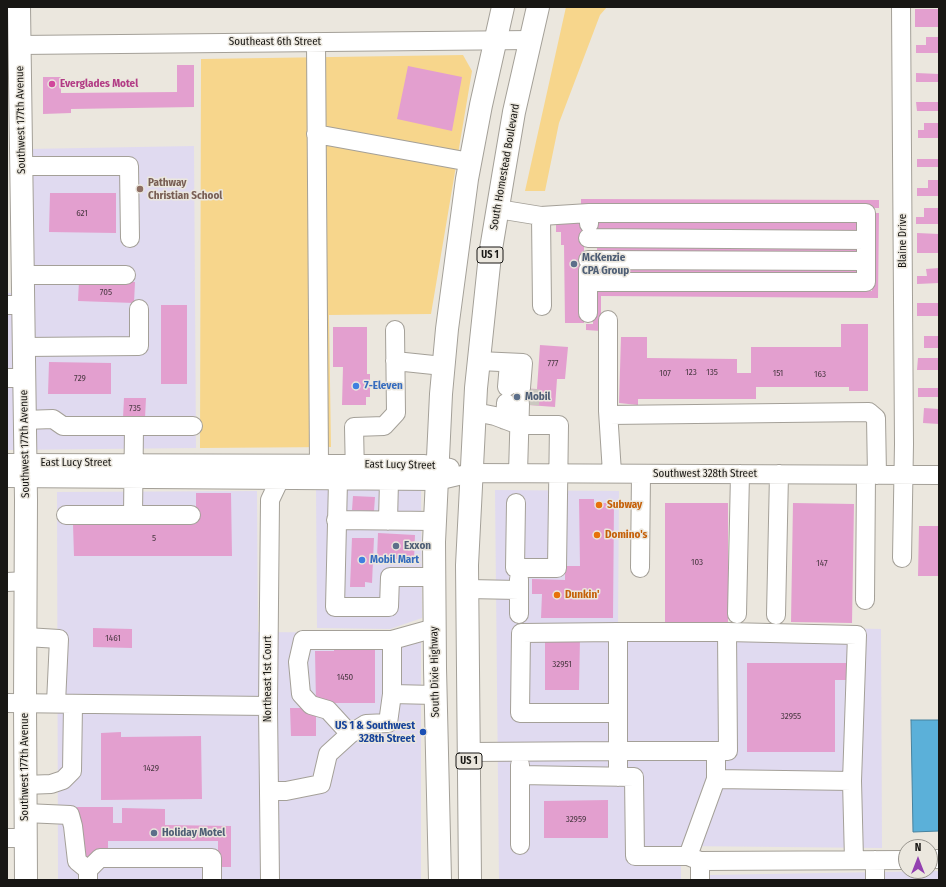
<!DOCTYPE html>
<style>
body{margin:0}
#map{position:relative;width:946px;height:887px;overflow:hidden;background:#ebe7de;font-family:"Fira Sans Condensed",sans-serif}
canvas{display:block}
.frame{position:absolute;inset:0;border:8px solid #181714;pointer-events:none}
.north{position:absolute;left:898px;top:839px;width:40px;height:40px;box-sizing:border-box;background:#ebe7de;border:1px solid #97948d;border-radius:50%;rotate:0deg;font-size:11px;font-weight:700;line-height:16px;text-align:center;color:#181714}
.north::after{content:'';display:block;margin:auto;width:14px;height:18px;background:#9341b0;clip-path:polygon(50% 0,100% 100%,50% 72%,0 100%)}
</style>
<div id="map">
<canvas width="946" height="887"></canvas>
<div class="frame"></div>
<div class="north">N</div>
</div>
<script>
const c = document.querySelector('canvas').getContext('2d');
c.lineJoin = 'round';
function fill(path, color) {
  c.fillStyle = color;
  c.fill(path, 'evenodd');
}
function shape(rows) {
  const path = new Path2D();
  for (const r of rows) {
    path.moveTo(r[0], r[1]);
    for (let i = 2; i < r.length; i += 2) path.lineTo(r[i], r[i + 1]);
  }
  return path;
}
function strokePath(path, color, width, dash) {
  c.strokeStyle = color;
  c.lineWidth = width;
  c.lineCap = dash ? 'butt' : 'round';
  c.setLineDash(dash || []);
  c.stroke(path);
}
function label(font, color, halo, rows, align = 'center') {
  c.font = font + ' "Fira Sans Condensed",sans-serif';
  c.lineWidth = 3;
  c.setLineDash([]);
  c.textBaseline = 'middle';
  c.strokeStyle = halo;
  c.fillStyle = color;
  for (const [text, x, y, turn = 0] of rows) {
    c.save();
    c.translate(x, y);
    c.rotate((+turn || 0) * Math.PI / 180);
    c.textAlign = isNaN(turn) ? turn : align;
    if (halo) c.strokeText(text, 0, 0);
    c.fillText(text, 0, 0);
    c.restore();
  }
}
fill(shape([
 [194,146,196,448,7,450,7,293,28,293,27,149],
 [316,488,421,488,422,618,390,629,317,628],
 [495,490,619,491,618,623,881,629,882,848,681,846,681,880,499,880],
 [257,491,258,632,390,633,421,624,421,880,58,880,57,492],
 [939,871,939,880,709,880,709,875]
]), '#e0daf0');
fill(shape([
 [566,7,607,7,600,15,559,123,545,191,525,191],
 [463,55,472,71,431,314,329,315,331,447,200,448,201,59]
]), '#f7d68c');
const water = shape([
 [911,720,939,720,939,831,913,832,911,720]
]);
fill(water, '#5bb0d9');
strokePath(water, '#47829e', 1);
fill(shape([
 [915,9,939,9,939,27,915,27],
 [926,37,939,37,939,53,916,53,916,45,926,45],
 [177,65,194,65,194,107,71,109,71,113,43,114,43,77,61,77,61,93,177,92],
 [408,66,462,77,452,131,397,119],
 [916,73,939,74,939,82,916,82],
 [916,102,939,102,939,111,917,111],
 [924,123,939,123,939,138,918,138,918,130,924,130],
 [917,159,939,159,939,167,917,167],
 [928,180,939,180,939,196,917,196,917,188,928,188],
 [50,193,116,193,116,233,49,232],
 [581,199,879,200,879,208,581,207],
 [924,208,939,208,939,224,916,224,916,217,924,217],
 [872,213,879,213,878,298,601,296,601,331,586,330,586,324,593,324,593,290,872,291],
 [556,219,586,219,587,246,584,246,584,323,565,323,564,245,561,245,561,232,556,232],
 [598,219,857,219,857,235,598,235],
 [917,233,939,234,939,253,917,253],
 [597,243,857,243,857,256,597,256],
 [598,264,857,265,857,278,598,277],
 [939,268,939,283,917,284,917,276,927,276,926,269],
 [79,281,135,282,134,303,78,301],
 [917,303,939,303,939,316,917,316],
 [161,305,187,305,187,384,161,384],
 [841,324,868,324,868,391,849,391,849,387,756,387,756,399,638,399,638,405,619,403,621,337,647,337,647,358,737,359,737,373,751,373,751,347,841,347],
 [333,327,367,327,367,374,370,374,370,397,366,397,366,405,342,405,343,367,333,367],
 [924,336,939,336,939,348,924,348],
 [540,345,568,347,565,379,557,379,555,407,502,403,503,387,537,389],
 [918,358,939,358,939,370,917,370],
 [49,362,111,363,111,394,48,394],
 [918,388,939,388,939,397,918,397],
 [124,398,146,398,145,418,123,418],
 [924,408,939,409,939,424,923,423],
 [196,493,231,493,232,556,74,556,73,524,196,524],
 [353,496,375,497,374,511,352,510],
 [579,499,594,499,594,503,614,503,613,618,541,618,542,594,532,594,532,579,565,580,565,566,580,566],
 [665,503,728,503,728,622,665,622],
 [793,503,854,504,852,623,791,622],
 [919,526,939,526,939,576,918,576],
 [378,533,415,535,414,560,377,558],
 [352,538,374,538,372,583,365,582,365,587,350,587],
 [93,628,132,629,132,648,93,647],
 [545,637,580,638,579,690,545,690],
 [334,647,375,647,375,703,316,703,315,651,334,651],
 [747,663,846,663,846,680,835,680,835,752,747,752],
 [290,708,316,708,316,736,291,736],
 [121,732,121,737,201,736,202,799,101,800,101,733],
 [608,800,608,838,544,838,544,801],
 [77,807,113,807,113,823,122,823,122,808,165,809,165,825,231,826,231,867,218,867,218,841,108,841,108,850,94,850,94,858,82,858,76,851]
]), '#e39fcf');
strokePath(shape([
 [530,405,531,389]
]), '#cbc8c0', 18, [18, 9]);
const minor = shape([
 [901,7,904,444,902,558],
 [316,42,319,464],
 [19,45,530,40],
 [316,134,470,162],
 [21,166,129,166,130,238],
 [498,209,541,216,542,306],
 [541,216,589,213,589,224],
 [588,238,866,240],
 [588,260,866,261],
 [23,275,126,275],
 [588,282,866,282,866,213,589,213],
 [7,305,23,305],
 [588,313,588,270],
 [608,320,608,411,612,473],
 [23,347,139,346,139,309],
 [395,361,443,366],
 [479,361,523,363,521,388],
 [7,378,24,378],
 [507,387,509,363],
 [475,412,495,416,519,425,559,425,557,568,515,568,516,503],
 [609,415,869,412,876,418,877,475],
 [24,420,53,419,63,426,193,426],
 [505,420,506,403],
 [7,463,423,464,450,468],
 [518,473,520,404],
 [355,476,354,427,384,426,396,413,395,330],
 [7,478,437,481,471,473,939,475],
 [338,481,335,607,389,607,390,577,434,577],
 [66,515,191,515],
 [133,515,134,427],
 [336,520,435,521],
 [388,521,389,481],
 [640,568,641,474],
 [7,582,27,581],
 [468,589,519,590],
 [865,600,866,475],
 [519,614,519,579],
 [737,614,740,474],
 [776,615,779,474],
 [618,632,727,632,728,751,618,751,618,777],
 [26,637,59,639,56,703],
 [303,640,392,640,392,694,388,723,366,724,350,734,328,710,311,705,301,694,298,662,303,640],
 [392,640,435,628],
 [392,694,435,695],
 [7,703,268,706],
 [716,751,716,779,852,781,857,635,727,632],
 [469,752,618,751,618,632,521,633,520,713,618,713],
 [520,765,520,845],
 [520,775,634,777,635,856,688,856,716,779],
 [852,781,854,860],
 [25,785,51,784,63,780,72,771,73,705],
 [269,791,286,791,321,784,328,754,350,734],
 [25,813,70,815,73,826,77,861,88,870],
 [7,838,25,838],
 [688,856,700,861,906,860],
 [930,859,939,859],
 [875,860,875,880],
 [700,861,700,880],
 [88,880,88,870,100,858,212,858,212,880],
 [270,880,268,706,270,500,279,481]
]);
const major = shape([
 [19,7,26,500,25,703,26,880]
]);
const highway = shape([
 [440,880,435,668,434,542,441,394,447,329,467,179,481,105,503,7],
 [470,880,467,565,476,388,490,255,503,177,514,112,538,7]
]);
strokePath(minor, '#a4a098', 20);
strokePath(major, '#a4a098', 24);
strokePath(highway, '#a4a098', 24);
strokePath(minor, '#fff', 18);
strokePath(major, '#fff', 22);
strokePath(highway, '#fff', 22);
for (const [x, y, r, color] of [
 [52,84,4,"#d1479c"],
 [140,189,4,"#8d6e63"],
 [574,264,4,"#5c6f8a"],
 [356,386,4,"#3f7fe0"],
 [517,397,4,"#5c6f8a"],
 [599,505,4,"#e8710a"],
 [597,535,4,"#e8710a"],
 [396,546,4,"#5c6f8a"],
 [362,560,4,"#3f7fe0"],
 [557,595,4,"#e8710a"],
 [423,732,4,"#1a4fb4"],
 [154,833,4,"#5c6f8a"]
]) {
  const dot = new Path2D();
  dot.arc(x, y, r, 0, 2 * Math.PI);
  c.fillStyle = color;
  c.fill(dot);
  strokePath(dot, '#ebe7de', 1.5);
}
label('9px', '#4b3943', null, [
 ["621",82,213],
 ["705",106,292],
 ["777",553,363],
 ["123",691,372],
 ["135",712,372],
 ["107",665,373],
 ["151",778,373],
 ["163",820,374],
 ["729",80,378],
 ["735",135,408],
 ["5",154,538],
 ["103",697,562],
 ["147",822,563],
 ["1461",113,638],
 ["32951",562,664],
 ["1450",345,677],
 ["32955",791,716],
 ["1429",151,768],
 ["32959",576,819]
]);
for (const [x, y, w] of [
 [490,255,26],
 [469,761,26]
]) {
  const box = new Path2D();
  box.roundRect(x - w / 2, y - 8, w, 16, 3);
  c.fillStyle = '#ebe7de';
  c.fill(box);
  strokePath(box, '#181714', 1);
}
label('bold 10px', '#181714', null, [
 ["US 1",490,255],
 ["US 1",469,761]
]);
label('11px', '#181714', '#ebe7de', [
 ["Southeast 6th Street",275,42],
 ["Southwest 177th Avenue",21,120,-91],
 ["South Homestead Boulevard",505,167,-80],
 ["Blaine Drive",903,241,-90],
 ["Southwest 177th Avenue",25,444,-91],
 ["East Lucy Street",76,463],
 ["East Lucy Street",400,465,1],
 ["Southwest 328th Street",705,474],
 ["South Dixie Highway",435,672,-91],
 ["Northeast 1st Court",268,679,-90],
 ["Southwest 177th Avenue",25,767,-90]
]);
label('bold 11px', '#b23c85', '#ebe7de', [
 ["Everglades Motel",60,84]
], 'left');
label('bold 11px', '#785e54', '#ebe7de', [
 ["Pathway",148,183],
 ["Christian School",148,196]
], 'left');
label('bold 11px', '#4e5e75', '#ebe7de', [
 ["McKenzie",582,258],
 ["CPA Group",582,271],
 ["Mobil",525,397],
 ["Exxon",404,546],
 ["Holiday Motel",162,833]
], 'left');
label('bold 11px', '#366cbe', '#ebe7de', [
 ["7-Eleven",364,386],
 ["Mobil Mart",370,560]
], 'left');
label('bold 11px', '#c56008', '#ebe7de', [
 ["Subway",607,505],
 ["Domino's",605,535],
 ["Dunkin'",565,595]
], 'left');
label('bold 11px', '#164399', '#ebe7de', [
 ["US 1 & Southwest",415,726],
 ["328th Street",415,739]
], 'right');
</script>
